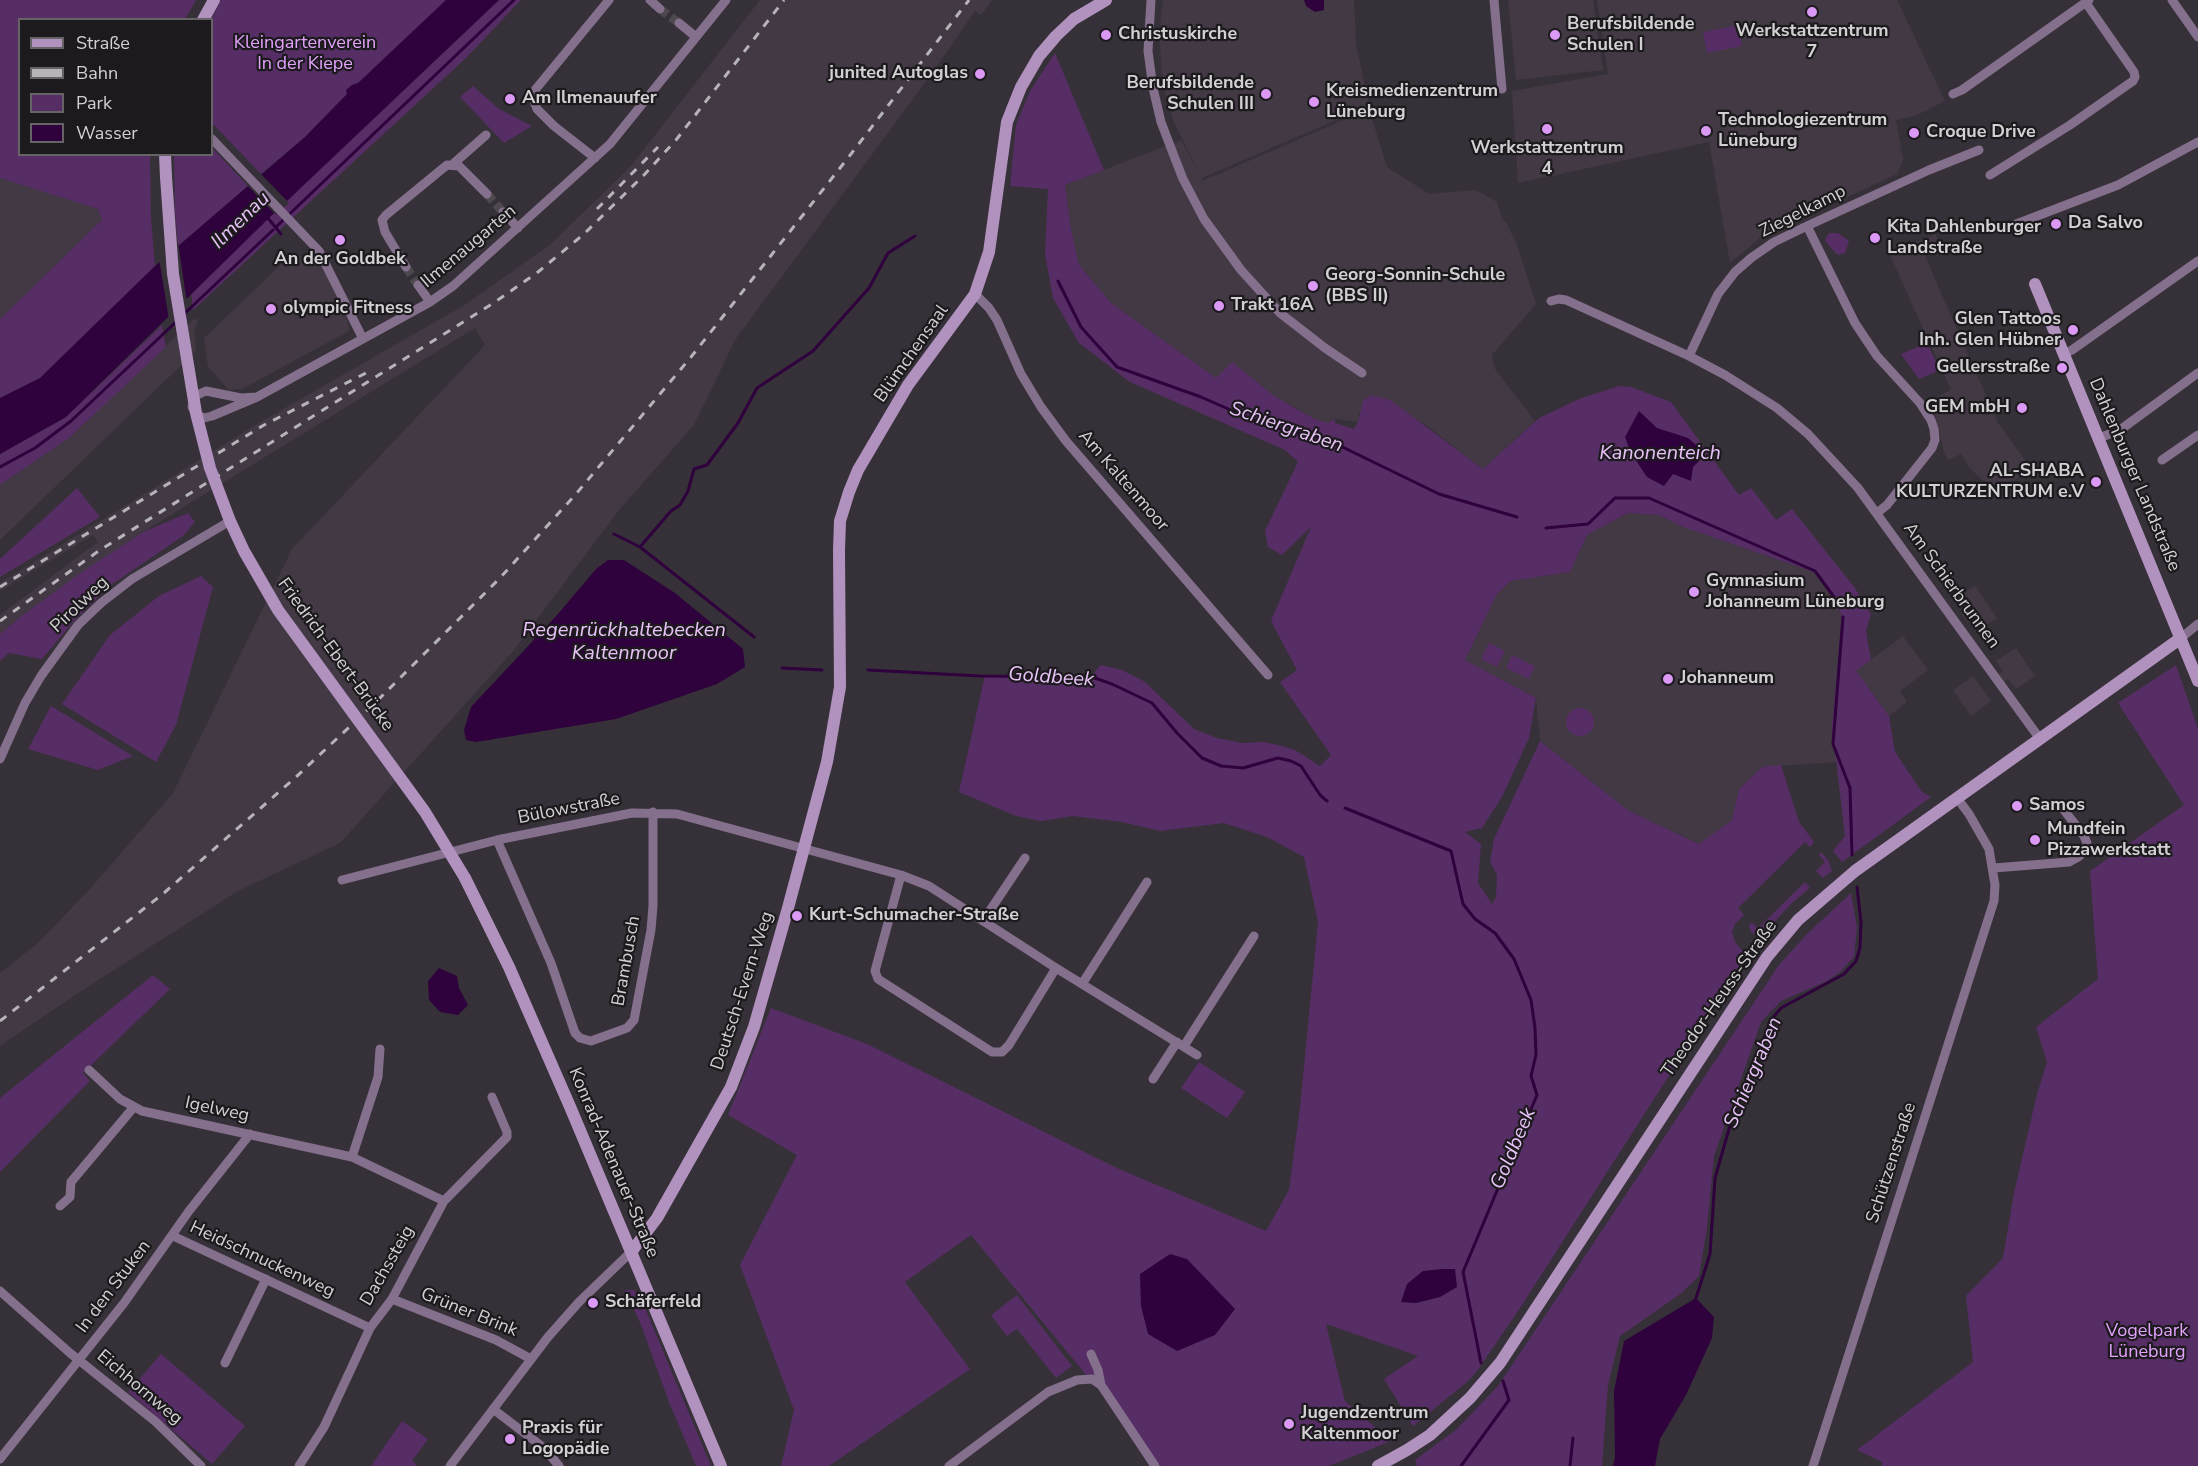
<!DOCTYPE html>
<meta charset="utf-8">
<style>
body{margin:0}
#map{position:relative;width:2198px;height:1466px;overflow:hidden;background:#363138;font-family:"Nunito Sans",sans-serif}
canvas{display:block}
.legend{position:absolute;left:18px;top:18px;width:195px;height:138px;box-sizing:border-box;background:#1c1a1d;border:2px solid #656366;margin:0;padding:8px 10px;list-style:none;font-size:18px;color:#d3d0d4}
.legend li{display:flex;align-items:center;gap:12px;height:30px}
.legend b{width:30px;border:2px solid #656366}
</style>
<div id="map">
<canvas width="2198" height="1466"></canvas>
<ul class="legend">
<li><b style="height:8px;background:#b191be"></b>Straße</li>
<li><b style="height:8px;background:#b7b4b9"></b>Bahn</li>
<li><b style="height:16px;background:#562e65"></b>Park</li>
<li><b style="height:16px;background:#2f013d"></b>Wasser</li>
</ul>
</div>
<script>
const c = document.querySelector('canvas').getContext('2d');
c.lineJoin = 'round';
function fill(path, color) {
  c.fillStyle = color;
  c.fill(path, 'evenodd');
}
function shape(rows) {
  const path = new Path2D();
  for (const r of rows) {
    if (r.length === 3) {
      path.moveTo(r[0] + r[2], r[1]);
      path.arc(r[0], r[1], r[2], 0, 2 * Math.PI);
      continue;
    }
    path.moveTo(r[0], r[1]);
    for (let i = 2; i < r.length; i += 2) path.lineTo(r[i], r[i + 1]);
  }
  return path;
}
function strokePath(path, color, width, dash) {
  c.strokeStyle = color;
  c.lineWidth = width;
  c.lineCap = dash ? 'butt' : 'round';
  c.setLineDash(dash || []);
  c.stroke(path);
}
function label(font, color, halo, rows, align = 'center') {
  c.font = font + ' "Nunito Sans",sans-serif';
  c.lineWidth = 4.5;
  c.setLineDash([]);
  c.textBaseline = 'middle';
  c.strokeStyle = halo;
  c.fillStyle = color;
  for (const [text, x, y, turn = 0] of rows) {
    c.save();
    c.translate(x, y);
    c.rotate((+turn || 0) * Math.PI / 180);
    c.textAlign = isNaN(turn) ? turn : align;
    if (halo) c.strokeText(text, 0, 0);
    c.fillText(text, 0, 0);
    c.restore();
  }
}
fill(shape([
 [760,0,992,0,981,15,975,11,935,69,735,340,694,425,619,510,514,650,340,843,238,891,78,993,0,1046,0,973,38,943,90,889,173,793,292,549,485,345,475,328,143,532,24,614,0,634,0,615,98,542,93,535,0,591,0,583,259,423,463,306,551,244,631,166],
 [1163,0,1354,0,1356,44,1369,106,1202,178,1202,181,1369,109,1387,167,1429,194,1476,190,1497,202,1502,218,1507,224,1517,245,1536,304,1492,355,1495,369,1535,421,1483,469,1423,423,1359,412,1358,422,1335,419,1328,423,1315,419,1273,395,1232,363,1216,378,1111,303,1079,265,1071,229,1065,185,1181,140,1201,176,1173,121,1163,82,1159,35],
 [1508,0,1593,0,1603,70,1516,80],
 [1597,0,1897,0,1945,101,1915,116,1896,120,1903,160,1897,174,1761,237,1730,263,1709,142,1518,183,1512,91,1608,74],
 [0,178,98,209,102,220,0,319],
 [1935,234,1942,249,1925,256,1998,423,2031,468,1998,491,1981,479,1969,467,1961,454,1948,460,1944,452,1935,415,1926,402,1951,390,1889,253],
 [299,256,309,257,321,263,348,322,349,331,242,389,229,390,208,367,204,338,288,258],
 [195,318,198,322,194,332,196,351,0,540,0,485,69,438],
 [1628,513,1659,515,1683,527,1814,572,1833,597,1842,617,1832,726,1837,762,1762,767,1739,789,1732,820,1700,844,1629,811,1540,741,1536,698,1465,660,1497,594,1511,581,1570,572,1587,535],
 [1975,586,1997,618,1979,630,1969,616,1965,619,1961,613,1965,610,1957,598],
 [1903,636,1928,670,1900,691,1907,702,1889,716,1856,671],
 [2016,648,2035,676,2016,689,2008,679,2004,682,1999,674,2003,671,1996,661],
 [1973,676,1991,701,1971,716,1953,690]
]), '#423945');
fill(shape([
 [0,0,196,0,185,19,20,20,20,154,150,155,151,219,155,266,40,378,0,398,0,319,102,220,98,209,0,178],
 [221,0,446,0,358,84,352,85,347,94,305,137,261,174,212,123,211,20],
 [499,0,521,0,467,57,193,310,191,291],
 [1739,25,1742,46,1707,53,1703,32],
 [1055,53,1104,170,1065,185,1071,229,1079,265,1111,303,1216,378,1232,362,1273,395,1293,407,1315,419,1328,423,1335,419,1335,423,1354,429,1358,422,1363,401,1371,395,1390,400,1483,469,1539,418,1579,399,1619,386,1631,387,1671,402,1739,495,1751,488,1776,520,1792,509,1855,588,1871,614,1866,631,1871,660,1856,671,1889,716,1895,752,1922,792,1931,797,1842,862,1833,851,1845,836,1832,726,1842,617,1833,597,1814,572,1683,527,1659,515,1628,513,1587,535,1570,572,1511,581,1497,594,1465,660,1536,698,1529,738,1502,797,1482,828,1465,832,1481,844,1478,883,1492,904,1496,897,1497,875,1490,862,1494,839,1540,741,1629,811,1699,844,1732,820,1739,789,1762,767,1781,765,1799,822,1814,842,1810,847,1805,842,1738,908,1744,915,1735,924,1732,932,1735,942,1747,956,1744,962,1711,1010,1520,1308,1477,1371,1467,1382,1413,1426,1384,1379,1418,1356,1326,1324,1345,1401,1391,1441,1329,1466,1161,1466,971,1235,905,1282,970,1369,829,1466,781,1466,794,1410,740,1265,797,1155,728,1115,771,1008,867,1044,1119,1169,1266,1231,1289,1190,1300,1107,1318,922,1304,857,1267,837,1224,823,1160,831,1122,822,1073,816,1041,821,1016,816,959,792,985,675,1090,677,1101,665,1122,670,1145,682,1194,729,1217,738,1242,743,1264,742,1282,746,1295,750,1320,766,1331,755,1280,682,1297,670,1271,621,1311,527,1282,555,1268,547,1265,531,1298,462,1285,450,1130,382,1079,343,1053,298,1045,254,1048,189,1010,186,1016,125,1030,91],
 [1408,1284,1457,1287,1440,1297,1416,1303,1401,1302],
 [473,86,499,109,532,126,504,143,460,97],
 [212,148,248,186,178,246,175,212,174,155,212,154],
 [1829,233,1838,233,1849,241,1845,253,1838,255,1831,248,1825,240],
 [162,325,166,347,69,438,0,485,0,454,66,417],
 [1927,343,1940,370,1919,379,1901,354],
 [77,488,100,517,0,577,0,559],
 [188,513,195,522,183,536,108,587,75,620,42,659,9,653,0,661,0,634,24,614,82,572,143,532],
 [201,576,213,587,176,725,156,762,62,704,110,635,159,596],
 [1489,643,1505,651,1497,667,1481,659],
 [1512,655,1535,666,1529,679,1506,668],
 [2176,665,2198,729,2198,1466,1882,1466,1882,1462,1857,1450,1973,1362,1966,1296,2003,1258,2014,1193,2037,1094,2047,1062,2036,1027,2098,979,2090,871,2184,805,2118,703],
 [51,706,133,756,98,770,28,749],
 [1580,722,14],
 [1821,852,1828,860,1832,871,1823,878,1816,871,1825,862,1819,855],
 [1805,882,1810,888,1793,902,1760,937,1752,933,1749,927,1751,922,1758,928],
 [1851,893,1857,927,1854,957,1841,971,1827,981,1781,1001,1761,1022,1714,1156,1707,1227,1699,1276,1679,1295,1620,1336,1608,1385,1602,1466,1417,1466,1415,1460,1457,1429,1498,1386,1779,965,1807,934],
 [153,975,170,989,83,1073,90,1081,0,1172,0,1098],
 [1199,1062,1245,1092,1227,1118,1181,1088],
 [626,1290,634,1290,640,1296,711,1466,696,1466,669,1402,641,1325,632,1305,623,1293],
 [1017,1295,1072,1366,1056,1378,1017,1329,1007,1336,991,1315],
 [161,1354,245,1426,212,1464,128,1392],
 [402,1421,428,1439,412,1461,418,1466,371,1466]
]), '#562e65');
fill(shape([
 [446,0,499,0,268,219,66,417,0,454,0,398,40,378,155,266,305,137,347,94,346,90,352,85,358,83],
 [1304,0,1324,0,1324,10,1315,12,1306,6],
 [1639,411,1657,428,1688,438,1701,449,1700,460,1693,467,1691,481,1673,474,1664,486,1647,477,1631,453,1625,437],
 [608,560,624,560,675,593,743,649,745,667,717,684,616,719,476,742,466,740,464,730,471,707,558,614,596,569],
 [439,968,457,976,459,988,468,1005,458,1015,440,1012,429,1000,428,981],
 [1170,1254,1187,1259,1235,1309,1215,1335,1177,1351,1148,1334,1141,1306,1140,1274],
 [1442,1269,1455,1269,1457,1287,1440,1297,1416,1303,1401,1302,1407,1284,1423,1271],
 [1696,1298,1714,1317,1712,1338,1686,1395,1660,1439,1655,1466,1613,1466,1615,1457,1614,1391,1624,1341]
]), '#2f013d');
fill(shape([
 [259,172,289,203,276,215,246,184],
 [178,242,187,303,169,320,159,258]
]), '#363138');
strokePath(shape([
 [267,217,281,234],
 [277,226,514,0],
 [1058,281,1081,327,1117,367,1201,397,1267,426,1326,439,1439,494,1517,517],
 [183,315,273,230],
 [0,467,35,448,71,421,176,322],
 [1546,528,1588,524,1615,498,1649,498,1815,571,1834,597],
 [614,534,640,547,754,637],
 [640,547,671,511,680,505,688,491,694,469,707,465,738,423,757,388,813,351,869,288,888,253,915,236],
 [1843,617,1833,744,1850,788,1852,855],
 [782,668,822,670],
 [868,670,980,676,1092,677,1112,684,1152,703,1177,733,1202,758,1221,766,1243,768,1278,758,1291,761,1301,766,1320,795,1327,801],
 [1345,808,1451,851,1463,904,1475,919,1495,933,1514,959,1531,1000,1535,1028,1536,1055,1531,1076,1537,1095,1463,1272,1481,1363],
 [1696,1298,1710,1254,1715,1178,1729,1129,1771,1020,1781,1008,1844,974,1856,961,1860,948,1861,922,1857,887],
 [1461,1466,1509,1400,1503,1381],
 [1570,1466,1573,1438]
]), '#2f013d', 3);
strokePath(shape([
 [660,9,679,23],
 [487,194,503,212],
 [406,267,418,285]
]), '#4e494f', 9, [9, 4.5]);
strokePath(shape([
 [650,0,660,9],
 [1151,0,1148,51,1153,88,1161,122,1174,156,1183,179,1204,219,1241,270,1280,313,1325,348,1362,373],
 [1494,0,1502,89],
 [2172,0,2198,37],
 [679,23,696,37],
 [1953,94,1962,90,2089,0],
 [212,139,319,251,363,339],
 [595,158,554,126,537,109,533,98,535,90,609,0],
 [453,164,486,135],
 [1990,175,2070,125,2133,81,2135,77,2134,72,2086,3],
 [503,212,518,228],
 [1807,226,1855,323,1877,356,1920,403,1931,420,1934,429,1935,440,1932,448,1887,505,1877,513],
 [2011,226,2118,185,2198,142],
 [406,267,385,232,382,220,386,215,447,165,459,166,487,194],
 [418,285,430,302],
 [975,294,989,308,997,320,1021,374,1041,407,1066,441,1268,675],
 [1551,301,1559,299,1566,300,1689,356,1725,375,1777,408,1808,434,1858,488,2040,739],
 [2064,354,2072,350,2198,261],
 [1689,356,1718,294,1735,272,1751,258,1774,242,1807,226,1929,170,1979,150],
 [257,397,212,416,204,418,196,414,192,407,193,401,197,395,206,391,241,398,257,397,430,302,453,286,610,144,726,0],
 [2099,438,2120,430,2198,373],
 [2162,460,2198,435],
 [2181,638,2198,624],
 [0,759,25,703,41,676,78,625,101,603,132,579,230,521],
 [497,840,551,963,575,1033,580,1038,591,1041,627,1028,634,1020,651,930,653,906,653,812],
 [1994,868,2069,862,2078,857,2085,851,2087,843,2084,836,2064,810],
 [901,875,875,971,878,979,992,1052,1002,1052,1009,1045,1056,968],
 [342,880,497,840,632,813,677,814,901,875,929,886,1056,968,1197,1055],
 [983,921,1025,858],
 [1082,984,1147,882],
 [1184,1046,1254,936],
 [89,1070,120,1099,142,1111,352,1157,444,1201],
 [1153,1079,1177,1042],
 [352,1157,378,1077,380,1049],
 [60,1206,70,1197,71,1182,133,1108],
 [173,1236,370,1328],
 [0,1291,70,1353,156,1422,201,1466],
 [392,1299,496,1340,531,1359],
 [1091,1354,1098,1370,1101,1385,1155,1466],
 [225,1363,266,1279],
 [493,1409,544,1448,559,1466],
 [0,1459,124,1303,189,1211,250,1134],
 [299,1466,324,1427,370,1328,392,1299,444,1201,507,1137,507,1132,492,1097],
 [450,1466,548,1337,579,1302,632,1251],
 [949,1466,1048,1392,1077,1380,1092,1379,1101,1385],
 [1813,1466,1994,901,1995,885,1989,849,1969,814,1957,798]
]), '#846f8c', 9);
strokePath(shape([
 [203,20,214,0],
 [165,154,166,177],
 [2035,284,2198,681],
 [465,878,509,967,571,1109,721,1466],
 [632,1251,657,1218,731,1087,754,1027,788,908,827,762,840,687,839,550,840,521,849,492,858,470,908,385,975,294,989,252,1007,122,1021,87,1039,56,1056,36,1074,19,1106,0],
 [1378,1466,1407,1450,1430,1435,1470,1398,1500,1363,1767,957,1798,920,1855,871,2181,638]
]), '#b191be', 12);
strokePath(shape([
 [597,209,658,147],
 [0,587,264,425,370,371],
 [0,621,100,550,495,302,538,272,584,234,645,174,676,140,784,0],
 [0,1021,164,893,296,777,377,701,500,578,576,494,691,357,851,154,969,0]
]), '#b7b4b9', 3, [8, 8]);
strokePath(shape([
 [166,177,173,274,196,413,210,468,230,521,244,551,278,610,425,812,465,878]
]), '#b191be', 12);
for (const [x, y, r, color] of [
 [1812,12,6,"#db99f5"],
 [1106,35,6,"#db99f5"],
 [1555,35,6,"#db99f5"],
 [980,74,6,"#db99f5"],
 [1266,94,6,"#db99f5"],
 [510,99,6,"#db99f5"],
 [1314,102,6,"#db99f5"],
 [1547,129,6,"#db99f5"],
 [1706,131,6,"#db99f5"],
 [1914,133,6,"#db99f5"],
 [2056,224,6,"#db99f5"],
 [1875,238,6,"#db99f5"],
 [340,240,6,"#db99f5"],
 [1313,286,6,"#db99f5"],
 [1219,306,6,"#db99f5"],
 [271,309,6,"#db99f5"],
 [2073,330,6,"#db99f5"],
 [2062,368,6,"#db99f5"],
 [2022,408,6,"#db99f5"],
 [2096,482,6,"#db99f5"],
 [1694,592,6,"#db99f5"],
 [1668,679,6,"#db99f5"],
 [2017,806,6,"#db99f5"],
 [2035,840,6,"#db99f5"],
 [797,916,6,"#db99f5"],
 [593,1303,6,"#db99f5"],
 [1289,1424,6,"#db99f5"],
 [510,1439,6,"#db99f5"]
]) {
  const dot = new Path2D();
  dot.arc(x, y, r, 0, 2 * Math.PI);
  c.fillStyle = color;
  c.fill(dot);
  strokePath(dot, '#1c1a1d', 2);
}
label('bold 18px', '#d3d0d4', '#1c1a1d', [
 ["Berufsbildende",1567,25],
 ["Schulen I",1567,46],
 ["Werkstattzentrum",1812,32,"center"],
 ["7",1812,53,"center"],
 ["Christuskirche",1118,35],
 ["junited Autoglas",968,74,"right"],
 ["Berufsbildende",1254,84,"right"],
 ["Schulen III",1254,105,"right"],
 ["Kreismedienzentrum",1326,92],
 ["Lüneburg",1326,113],
 ["Am Ilmenauufer",522,99],
 ["Technologiezentrum",1718,121],
 ["Lüneburg",1718,142],
 ["Croque Drive",1926,133],
 ["Werkstattzentrum",1547,149,"center"],
 ["4",1547,170,"center"],
 ["Da Salvo",2068,224],
 ["Kita Dahlenburger",1887,228],
 ["Landstraße",1887,249],
 ["An der Goldbek",340,260,"center"],
 ["Georg-Sonnin-Schule",1325,276],
 ["(BBS II)",1325,297],
 ["Trakt 16A",1231,306],
 ["olympic Fitness",283,309],
 ["Glen Tattoos",2061,320,"right"],
 ["Inh. Glen Hübner",2061,341,"right"],
 ["Gellersstraße",2050,368,"right"],
 ["GEM mbH",2010,408,"right"],
 ["AL-SHABA",2084,472,"right"],
 ["KULTURZENTRUM e.V",2084,493,"right"],
 ["Gymnasium",1706,582],
 ["Johanneum Lüneburg",1706,603],
 ["Johanneum",1680,679],
 ["Samos",2029,806],
 ["Mundfein",2047,830],
 ["Pizzawerkstatt",2047,851],
 ["Kurt-Schumacher-Straße",809,916],
 ["Schäferfeld",605,1303],
 ["Jugendzentrum",1301,1414],
 ["Kaltenmoor",1301,1435],
 ["Praxis für",522,1429],
 ["Logopädie",522,1450]
], 'left');
label('18px', '#e3a3fd', '#1c1a1d', [
 ["Kleingartenverein",305,44],
 ["In der Kiepe",305,65],
 ["Vogelpark",2147,1332],
 ["Lüneburg",2147,1353]
]);
label('18px', '#d3d0d4', '#1c1a1d', [
 ["Ziegelkamp",1803,212,-27],
 ["Ilmenaugarten",469,247,-40],
 ["Blümchensaal",912,354,-55],
 ["Dahlenburger Landstraße",2134,475,67],
 ["Am Kaltenmoor",1123,481,49],
 ["Am Schierbrunnen",1951,586,54],
 ["Pirolweg",80,605,-44],
 ["Friedrich-Ebert-Brücke",335,655,54],
 ["Bülowstraße",569,809,-11],
 ["Brambusch",627,961,-80],
 ["Deutsch-Evern-Weg",743,991,-72],
 ["Theodor-Heuss-Straße",1720,999,-55],
 ["Igelweg",217,1110,12],
 ["Konrad-Adenauer-Straße",613,1163,67],
 ["Schützenstraße",1892,1163,-72],
 ["Heidschnuckenweg",262,1260,25],
 ["Dachssteig",388,1266,-60],
 ["In den Stuken",114,1287,-53],
 ["Grüner Brink",469,1313,22],
 ["Eichhornweg",139,1388,40]
]);
label('italic 20px', '#e8c2f8', '#1c1a1d', [
 ["Ilmenau",241,221,-44],
 ["Schiergraben",1286,428,19],
 ["Kanonenteich",1660,454],
 ["Regenrückhaltebecken",624,631],
 ["Kaltenmoor",624,654],
 ["Goldbeek",1051,678,4],
 ["Schiergraben",1754,1073,-67],
 ["Goldbeek",1514,1149,-67]
]);
</script>
